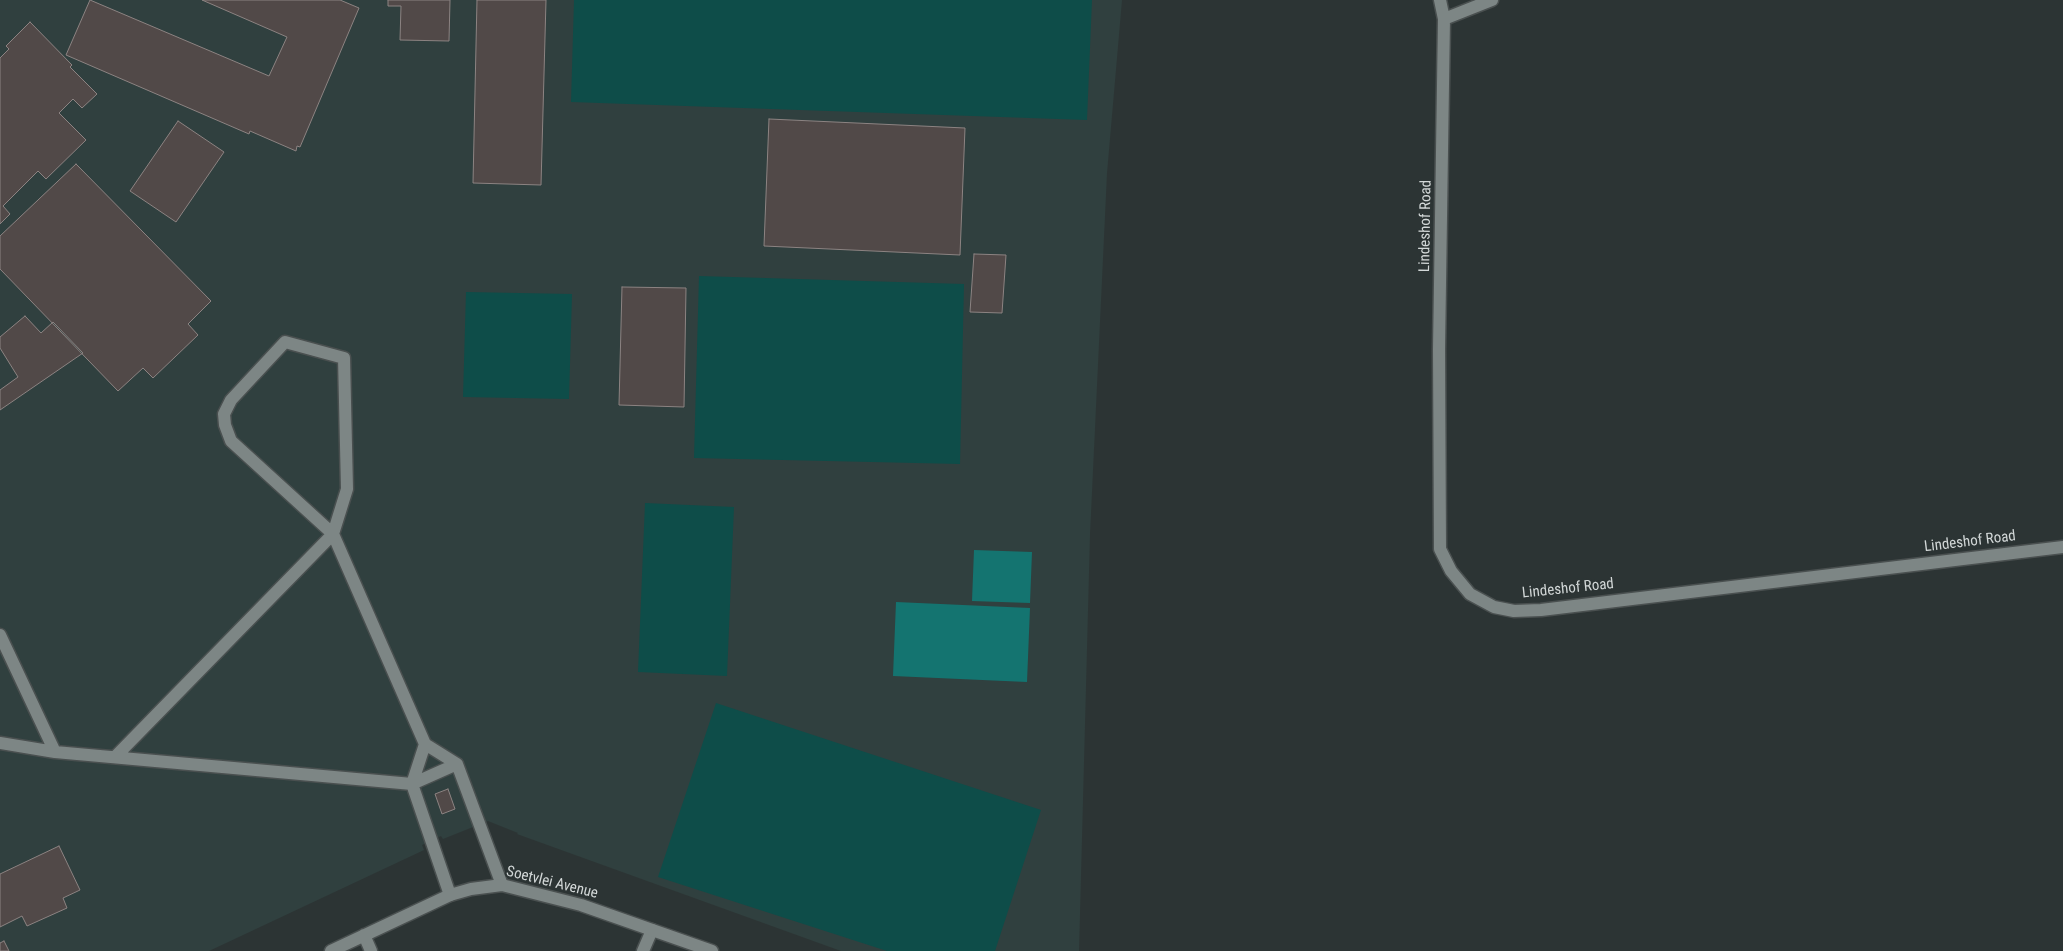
<!DOCTYPE html>
<style>
body{margin:0}
canvas{display:block;background:#2c3434}
</style>
<canvas width="2063" height="951"></canvas>
<script>
const c = document.querySelector('canvas').getContext('2d');
c.lineJoin = 'round';
function fill(path, color) {
  c.fillStyle = color;
  c.fill(path, 'evenodd');
}
function shape(rows) {
  const path = new Path2D();
  for (const r of rows) {
    path.moveTo(r[0], r[1]);
    for (let i = 2; i < r.length; i += 2) path.lineTo(r[i], r[i + 1]);
  }
  return path;
}
function strokePath(path, color, width, dash) {
  c.strokeStyle = color;
  c.lineWidth = width;
  c.lineCap = dash ? 'butt' : 'round';
  c.setLineDash(dash || []);
  c.stroke(path);
}
function label(font, color, halo, rows, align = 'center') {
  c.font = font + ' "Roboto Condensed",sans-serif';
  c.lineWidth = 4;
  c.setLineDash([]);
  c.textBaseline = 'middle';
  c.strokeStyle = halo;
  c.fillStyle = color;
  for (const [text, x, y, turn = 0] of rows) {
    c.save();
    c.translate(x, y);
    c.rotate((+turn || 0) * Math.PI / 180);
    c.textAlign = isNaN(turn) ? turn : align;
    if (halo) c.strokeText(text, 0, 0);
    c.fillText(text, 0, 0);
    c.restore();
  }
}
fill(shape([
 [0,0,1122,0,1107,173,1090,534,1079,951,841,951,517,834,518,833,488,821,443,839,441,836,422,845,424,850,209,951,0,951]
]), '#30403f');
fill(shape([
 [574,0,1092,0,1087,120,571,102],
 [699,276,964,284,960,464,694,458],
 [466,292,572,294,569,399,463,397],
 [645,503,734,507,727,676,638,672],
 [716,703,1041,810,995,951,887,951,658,877]
]), '#0e4d49');
fill(shape([
 [974,550,1032,552,1030,603,972,601],
 [896,602,1030,608,1027,682,893,676]
]), '#147470');
const building = shape([
 [90,0,269,76,287,37,202,0,340,0,359,8,300,147,297,146,296,151,250,131,249,134,66,55,90,0],
 [388,0,450,0,449,41,400,40,401,6,388,6,388,0],
 [477,0,546,0,541,185,473,183,477,0],
 [30,22,72,65,70,67,97,94,82,108,73,99,59,113,86,140,46,179,38,171,3,206,10,214,0,224,0,58,9,49,6,46,30,22],
 [769,119,965,128,960,255,764,246,769,119],
 [178,121,224,152,176,222,130,191,178,121],
 [76,164,211,301,188,324,198,335,153,378,143,368,118,391,0,269,0,236,76,164],
 [974,254,1006,255,1002,313,970,312,974,254],
 [622,287,686,288,684,407,619,405,622,287],
 [25,316,41,333,53,322,83,353,0,410,0,390,18,377,0,348,0,337,25,316],
 [448,789,455,809,442,814,435,794,448,789],
 [59,846,80,890,63,898,67,908,27,926,22,916,0,927,0,874,59,846],
 [4,941,9,951,0,951,0,943,4,941]
]);
fill(building, '#514948');
strokePath(building, '#8c8382', 1);
const service = shape([
 [0,635,55,752],
 [0,743,55,752,412,784,457,764],
 [115,757,333,534,347,489,344,358,285,342,231,400,224,414,225,425,231,441,333,534,425,744],
 [450,895,412,784,425,744,457,764,502,885],
 [643,951,652,930]
]);
const minor = shape([
 [1440,0,1444,19,1439,349,1440,549,1451,571,1470,594,1494,607,1514,611,1541,610,2063,547],
 [1444,19,1492,0],
 [364,935,371,951],
 [331,951,450,895,471,889,502,885,581,905,712,951]
]);
strokePath(service, '#4a5050', 15);
strokePath(minor, '#4a5050', 15);
strokePath(service, '#7d8685', 12);
strokePath(minor, '#7d8685', 12);
label('15px', '#d2d7d7', '#2c3434', [
 ["Lindeshof Road",1426,226,-89],
 ["Lindeshof Road",1970,542,-7],
 ["Lindeshof Road",1568,589,-6],
 ["Soetvlei Avenue",552,883,14]
]);
</script>
